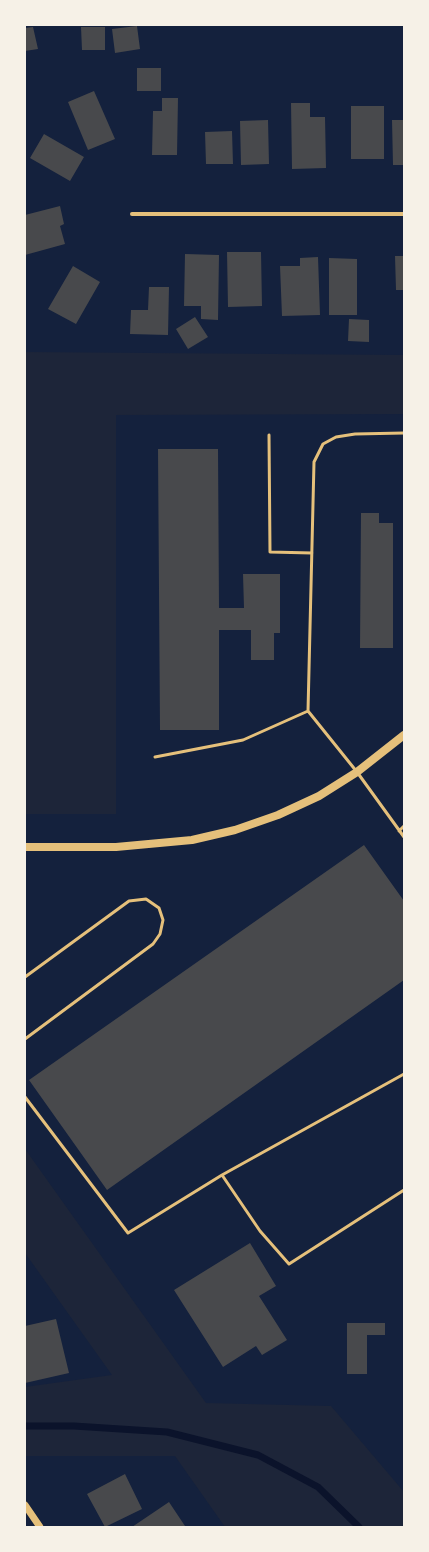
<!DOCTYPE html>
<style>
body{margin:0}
#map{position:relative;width:429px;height:1552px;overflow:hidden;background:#14213d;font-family:"IBM Plex Sans",sans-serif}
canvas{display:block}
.frame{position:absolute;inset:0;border:26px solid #f6f1e7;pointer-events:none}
</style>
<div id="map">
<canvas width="429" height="1552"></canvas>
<div class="frame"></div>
</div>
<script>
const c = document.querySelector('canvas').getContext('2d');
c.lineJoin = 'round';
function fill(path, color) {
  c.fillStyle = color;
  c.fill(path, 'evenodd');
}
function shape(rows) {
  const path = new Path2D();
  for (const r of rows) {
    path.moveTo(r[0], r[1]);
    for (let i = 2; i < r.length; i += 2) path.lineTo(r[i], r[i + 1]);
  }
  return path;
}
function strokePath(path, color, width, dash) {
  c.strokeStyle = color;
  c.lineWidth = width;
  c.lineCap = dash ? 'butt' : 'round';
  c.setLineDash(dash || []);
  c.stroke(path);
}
fill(shape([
 [25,352,404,355,404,414,116,415,116,814,25,814],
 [25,1149,206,1403,331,1406,404,1492,404,1527,225,1527,175,1456,25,1456,25,1387,112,1375,25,1253]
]), '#1d2539');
strokePath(shape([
 [25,1426,74,1426,167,1432,258,1455,318,1487,359,1527]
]), '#0b132b', 7);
fill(shape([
 [137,26,140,49,115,53,112,29],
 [33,27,38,49,25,51,25,28],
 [81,27,105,27,105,50,82,50],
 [137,68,161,68,161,91,137,91],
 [94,91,115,139,88,150,68,102],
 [162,98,178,98,177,155,152,155,153,111,162,111],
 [291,103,310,103,310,117,325,117,326,168,292,169],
 [351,106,384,106,384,159,351,159],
 [268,120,269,164,241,165,240,121],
 [392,120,404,120,404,165,393,165],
 [232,131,233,164,206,164,205,132],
 [44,134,84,157,70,181,30,158],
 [60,206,64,224,60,226,65,244,25,255,25,215],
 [227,252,261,252,262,306,228,307],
 [185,254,219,255,218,320,201,319,201,306,184,306],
 [395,256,404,256,404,290,396,290],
 [318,257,320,315,282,316,280,266,300,266,300,258],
 [329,258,357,259,357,315,329,315],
 [73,266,100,282,76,324,48,309],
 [149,287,169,287,168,335,130,334,131,310,148,310],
 [195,317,208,337,188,349,176,329],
 [349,319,369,320,369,342,348,341],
 [158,449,218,449,219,608,244,608,243,574,280,574,280,633,274,633,274,660,251,660,251,630,219,630,219,730,160,730],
 [361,513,379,513,379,523,393,523,393,648,360,648],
 [364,845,404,901,404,980,107,1190,29,1080],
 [250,1243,276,1286,259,1296,287,1340,262,1355,256,1346,223,1367,174,1290],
 [56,1319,69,1373,25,1383,25,1326],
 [347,1323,385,1323,385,1335,367,1335,367,1374,347,1374],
 [125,1474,142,1509,105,1527,87,1494],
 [169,1502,185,1526,183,1527,132,1527]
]), '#48494c');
strokePath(shape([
 [269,435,270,552,312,553],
 [308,711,314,462,323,444,336,437,355,434,404,433],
 [155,757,243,740,308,711,357,772,404,837],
 [399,831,404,826],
 [25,977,129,901,146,899,159,908,163,920,160,934,153,944,25,1039],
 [25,1097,128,1233,222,1175,404,1074],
 [222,1175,260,1231,289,1264,404,1190]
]), '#e5c07b', 3);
strokePath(shape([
 [132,214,404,214]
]), '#e5c07b', 4);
strokePath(shape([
 [25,1505,40,1527]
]), '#e5c07b', 7);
strokePath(shape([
 [25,847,116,847,192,840,235,830,278,815,319,796,357,772,404,735]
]), '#e5c07b', 8);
</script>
